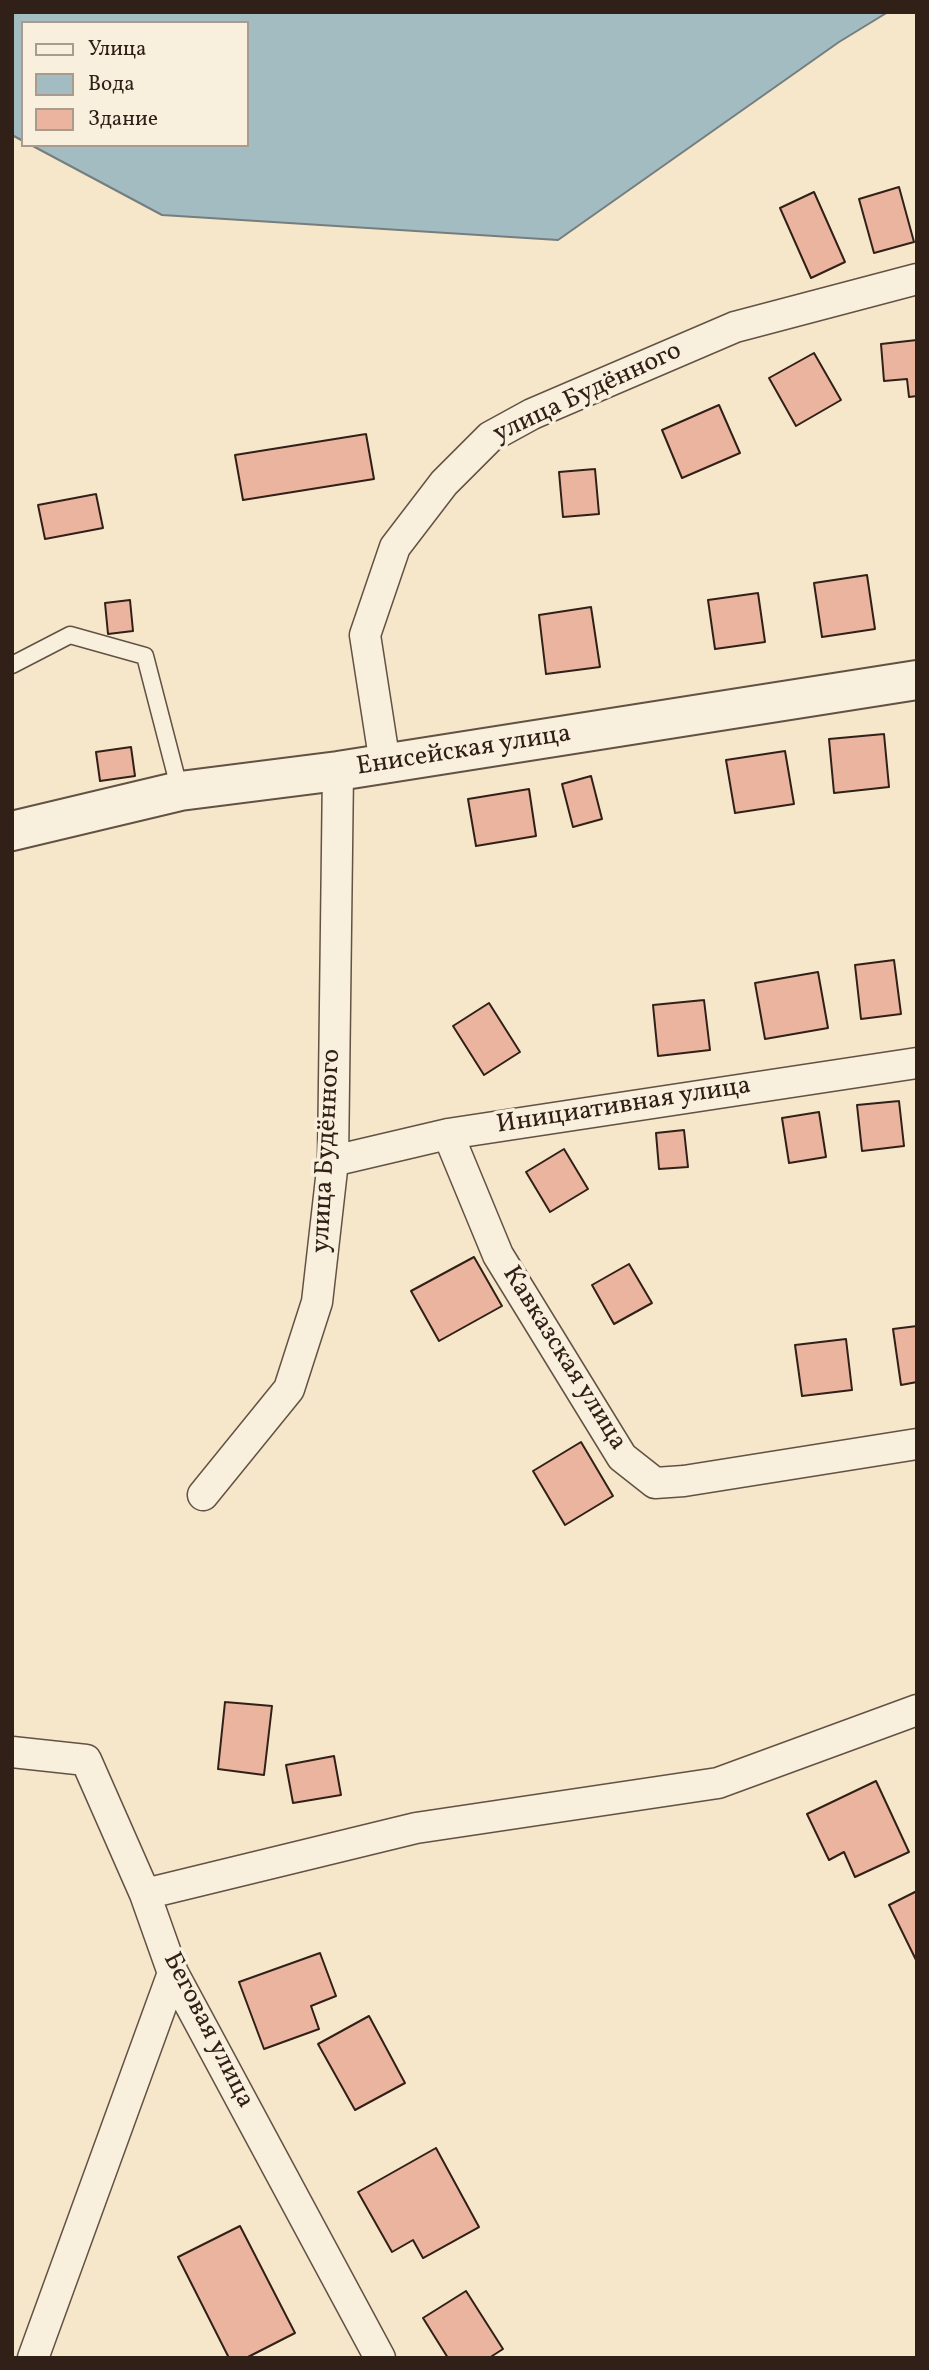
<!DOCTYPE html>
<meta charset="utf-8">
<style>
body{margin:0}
#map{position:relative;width:929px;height:2370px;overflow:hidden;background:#f6e6ca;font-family:Vollkorn,serif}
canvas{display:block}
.frame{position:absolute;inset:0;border:14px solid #302018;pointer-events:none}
.legend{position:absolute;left:21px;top:21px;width:228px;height:126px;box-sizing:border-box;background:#f9efdd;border:2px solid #a99c8e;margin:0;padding:9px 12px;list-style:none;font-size:21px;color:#302018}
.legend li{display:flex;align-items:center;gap:14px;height:35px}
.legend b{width:35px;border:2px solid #a99c8e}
</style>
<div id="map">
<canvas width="929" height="2370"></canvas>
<div class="frame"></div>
<ul class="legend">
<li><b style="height:9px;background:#f9efdd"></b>Улица</li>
<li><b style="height:19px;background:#a3bcc2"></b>Вода</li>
<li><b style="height:19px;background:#ebb49e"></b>Здание</li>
</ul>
</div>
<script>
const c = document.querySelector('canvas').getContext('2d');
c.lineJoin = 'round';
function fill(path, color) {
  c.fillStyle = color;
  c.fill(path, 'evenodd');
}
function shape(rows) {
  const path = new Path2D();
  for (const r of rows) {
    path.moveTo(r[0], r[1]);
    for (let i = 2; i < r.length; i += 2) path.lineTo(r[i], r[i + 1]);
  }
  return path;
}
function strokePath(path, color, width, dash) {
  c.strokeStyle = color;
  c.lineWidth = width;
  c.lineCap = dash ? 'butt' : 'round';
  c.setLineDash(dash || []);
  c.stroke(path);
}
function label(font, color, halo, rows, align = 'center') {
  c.font = font + ' Vollkorn,serif';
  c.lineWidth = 7;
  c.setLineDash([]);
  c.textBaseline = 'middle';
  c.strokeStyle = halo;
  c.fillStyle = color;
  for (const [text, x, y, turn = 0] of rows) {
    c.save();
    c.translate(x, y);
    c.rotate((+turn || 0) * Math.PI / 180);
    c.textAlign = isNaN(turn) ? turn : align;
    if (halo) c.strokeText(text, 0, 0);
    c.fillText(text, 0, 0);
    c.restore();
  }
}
const water = shape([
 [12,12,888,12,839,42,558,240,162,215,31,145,247,145,247,23,23,23,23,141,12,135,12,12]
]);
fill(water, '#a3bcc2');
strokePath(water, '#757e7e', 2);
const building = shape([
 [899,187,914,242,874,253,859,199,899,187],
 [814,192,845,262,811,278,780,208,814,192],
 [917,340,917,396,909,397,907,379,884,381,881,344,917,340],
 [814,353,841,400,796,426,769,378,814,353],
 [719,405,740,453,682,478,662,430,719,405],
 [366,434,374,479,243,500,235,455,366,434],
 [595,469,599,514,563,517,559,472,595,469],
 [96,494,103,528,45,539,38,505,96,494],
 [867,575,875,629,822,637,814,583,867,575],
 [758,593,765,642,715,649,708,600,758,593],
 [130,600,133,631,108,634,105,603,130,600],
 [591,607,600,667,546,674,539,615,591,607],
 [884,734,889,787,834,793,829,739,884,734],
 [131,747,135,776,100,781,96,752,131,747],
 [785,751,794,804,735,813,726,760,785,751],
 [591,776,602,819,573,827,562,784,591,776],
 [529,789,536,836,476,846,468,799,529,789],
 [894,960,901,1014,861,1019,855,965,894,960],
 [818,972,828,1028,765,1039,755,983,818,972],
 [704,1000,710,1050,658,1056,653,1005,704,1000],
 [489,1003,520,1052,484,1075,453,1026,489,1003],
 [899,1101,904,1146,862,1151,857,1105,899,1101],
 [819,1112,826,1157,789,1163,782,1118,819,1112],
 [684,1130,688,1167,659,1169,656,1133,684,1130],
 [564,1149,588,1189,550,1212,526,1172,564,1149],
 [474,1257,502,1306,439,1341,411,1291,474,1257],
 [629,1264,652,1303,614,1324,592,1285,629,1264],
 [917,1326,917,1382,901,1385,893,1329,917,1326],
 [846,1339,852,1390,802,1396,795,1345,846,1339],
 [581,1442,613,1496,565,1525,533,1471,581,1442],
 [225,1702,272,1706,264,1775,218,1769,225,1702],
 [334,1756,341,1795,293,1803,286,1765,334,1756],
 [876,1781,909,1852,855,1877,844,1852,829,1860,807,1814,876,1781],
 [917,1891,917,1960,916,1960,889,1905,917,1891],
 [320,1953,336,1996,311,2006,319,2029,264,2049,239,1982,320,1953],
 [369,2016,405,2083,355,2110,318,2044,369,2016],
 [436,2148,479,2227,423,2258,413,2240,392,2252,358,2192,436,2148],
 [240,2226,295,2333,246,2358,229,2358,178,2257,240,2226],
 [466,2291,503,2349,489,2358,448,2358,423,2318,466,2291]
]);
fill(building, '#ebb49e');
strokePath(building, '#302018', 2);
const service = shape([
 [12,665,70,635,145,656,180,791]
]);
const minor = shape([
 [385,764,365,635,395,547,444,483,490,437,532,414,735,327,917,279],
 [448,1134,498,1255,622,1457,655,1483,684,1481,917,1444],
 [333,1161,448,1134,917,1063],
 [203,1495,289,1389,317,1302,333,1161,338,771],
 [12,1752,86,1760,145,1894,173,1973,380,2358],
 [145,1894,416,1828,718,1783,917,1710],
 [33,2358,173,1973]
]);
const tertiary = shape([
 [12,831,180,791,338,771,917,680]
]);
strokePath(service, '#625244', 19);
strokePath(minor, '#625244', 33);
strokePath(tertiary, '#625244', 42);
strokePath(service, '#f9efdd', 16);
strokePath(minor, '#f9efdd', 30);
strokePath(tertiary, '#f9efdd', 38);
label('26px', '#302018', '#f9efdd', [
 ["улица Будённого",588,394,-25],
 ["Енисейская улица",464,752,-9],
 ["Инициативная улица",624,1107,-9],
 ["улица Будённого",328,1151,-87],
 ["Кавказская улица",563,1359,58],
 ["Беговая улица",207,2031,63]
]);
</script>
